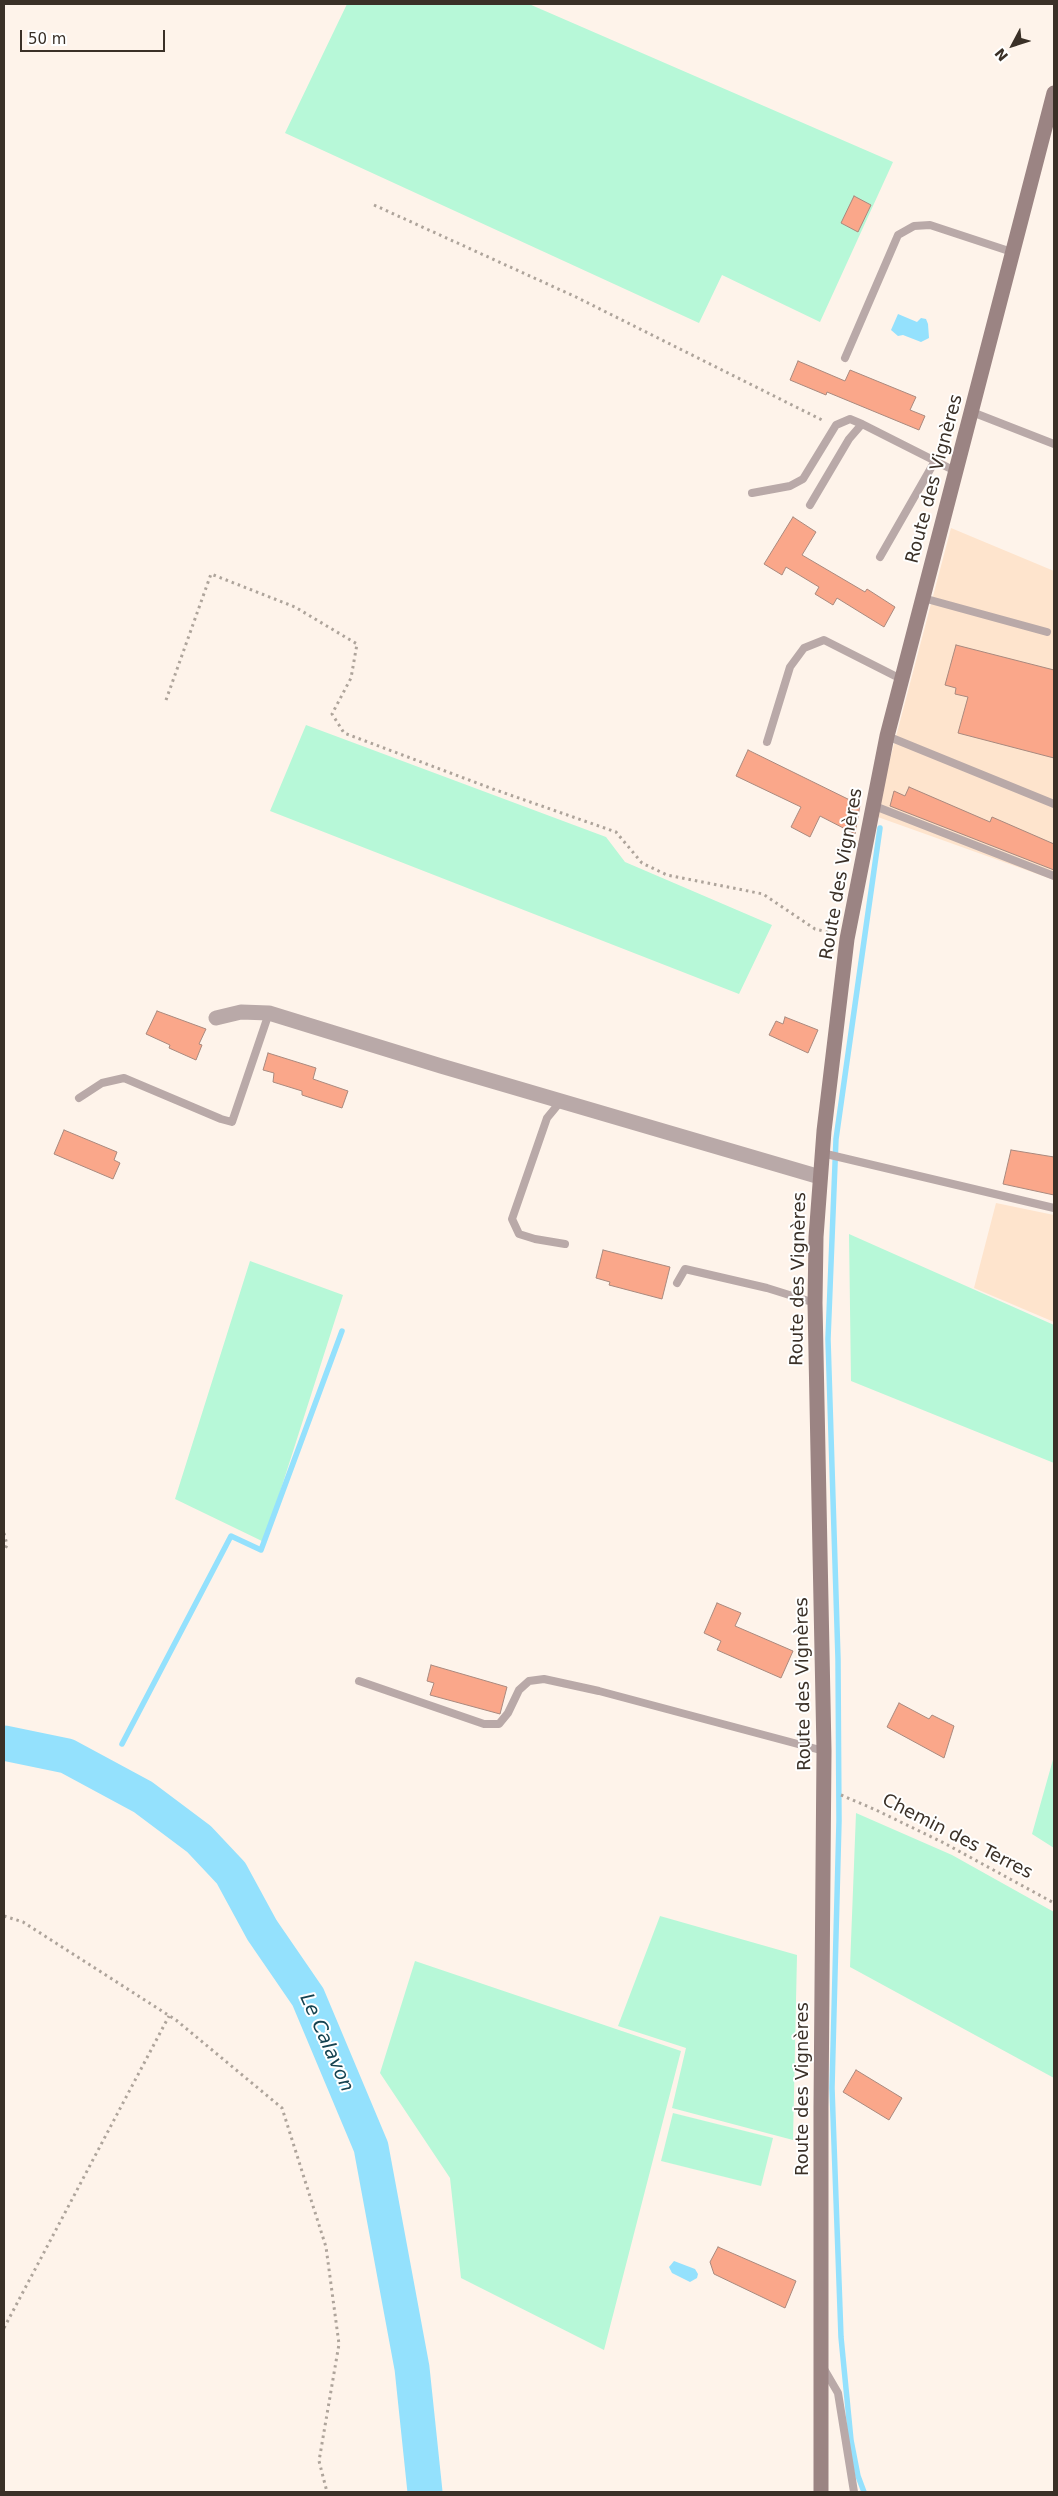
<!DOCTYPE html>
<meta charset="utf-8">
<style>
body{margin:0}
#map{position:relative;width:1058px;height:2496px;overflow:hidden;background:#fef3ea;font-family:"DejaVu Sans",sans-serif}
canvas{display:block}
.frame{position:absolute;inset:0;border:5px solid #3a3027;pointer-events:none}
.north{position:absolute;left:988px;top:20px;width:50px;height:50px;-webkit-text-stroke:4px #fff;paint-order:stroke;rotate:230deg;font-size:14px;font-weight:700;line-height:20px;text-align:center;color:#3a3027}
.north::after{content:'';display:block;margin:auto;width:18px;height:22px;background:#3a3027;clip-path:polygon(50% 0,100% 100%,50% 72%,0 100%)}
.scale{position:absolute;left:20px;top:30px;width:145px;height:22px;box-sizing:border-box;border:2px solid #3a3027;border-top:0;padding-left:6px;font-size:15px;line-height:18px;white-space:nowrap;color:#3a3027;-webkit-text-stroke:4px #fff;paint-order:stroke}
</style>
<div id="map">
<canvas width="1058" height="2496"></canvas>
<div class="frame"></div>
<div class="north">N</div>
<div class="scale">50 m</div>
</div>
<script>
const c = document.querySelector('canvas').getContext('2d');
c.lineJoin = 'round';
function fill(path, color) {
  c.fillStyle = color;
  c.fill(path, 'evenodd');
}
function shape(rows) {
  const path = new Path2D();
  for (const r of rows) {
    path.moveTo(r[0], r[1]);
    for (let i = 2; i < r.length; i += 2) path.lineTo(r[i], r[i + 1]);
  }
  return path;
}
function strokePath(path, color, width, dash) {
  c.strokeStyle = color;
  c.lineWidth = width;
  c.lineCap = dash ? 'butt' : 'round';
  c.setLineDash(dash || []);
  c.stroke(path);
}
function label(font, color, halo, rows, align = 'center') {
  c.font = font + ' "DejaVu Sans",sans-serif';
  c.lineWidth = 4;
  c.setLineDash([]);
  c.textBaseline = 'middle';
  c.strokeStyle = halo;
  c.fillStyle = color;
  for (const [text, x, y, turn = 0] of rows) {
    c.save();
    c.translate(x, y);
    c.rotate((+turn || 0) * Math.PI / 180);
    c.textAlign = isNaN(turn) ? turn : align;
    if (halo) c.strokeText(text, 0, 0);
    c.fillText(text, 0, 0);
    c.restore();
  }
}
fill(shape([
 [951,528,1054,571,1054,880,875,816],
 [996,1203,1054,1215,1054,1322,974,1288]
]), '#fee4cd');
fill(shape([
 [347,4,529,4,893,162,820,322,722,275,699,323,285,133],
 [306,725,606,837,625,862,772,925,739,994,270,811],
 [849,1234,1054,1325,1054,1463,851,1381],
 [250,1261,343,1295,264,1542,175,1499],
 [1054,1756,1054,1848,1032,1834],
 [856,1813,952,1855,1054,1912,1054,2078,850,1967],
 [660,1916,797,1955,793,2140,672,2108,686,2048,618,2026],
 [415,1961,681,2051,604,2350,461,2278,450,2178,380,2073],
 [673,2113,773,2138,761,2186,661,2161]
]), '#b7f8d8');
fill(shape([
 [898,314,917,322,921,318,926,319,928,324,929,338,921,342,903,335,898,336,891,330],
 [674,2261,695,2269,698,2274,697,2278,690,2282,672,2273,669,2267]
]), '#94e1fd');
strokePath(shape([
 [122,1744,231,1536,261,1550,342,1331],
 [864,2492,858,2476,851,2440,841,2337,832,2088,839,1821,838,1659,828,1339,836,1139,880,828]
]), '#94e1fd', 5.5);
strokePath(shape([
 [4,1743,67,1756,143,1797,199,1839,231,1873,262,1930,308,1997,371,2147,412,2368,425,2492]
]), '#94e1fd', 35);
const building = shape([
 [854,196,871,205,858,232,841,223,854,196],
 [798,361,845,381,850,370,916,397,910,410,925,416,919,430,827,392,826,395,790,380,798,361],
 [793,517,816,532,802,555,865,592,867,589,895,607,884,627,837,598,833,605,815,594,819,587,786,567,782,575,764,564,793,517],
 [956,645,1054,670,1054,758,958,733,968,697,955,694,956,688,945,685,956,645],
 [748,750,860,805,855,834,820,816,810,837,791,827,801,807,736,776,748,750],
 [909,787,990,822,992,817,1054,844,1054,870,890,806,894,791,905,796,909,787],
 [157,1011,206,1029,199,1044,202,1045,196,1060,169,1048,170,1045,146,1034,157,1011],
 [785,1017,818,1030,808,1053,769,1035,776,1021,783,1024,785,1017],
 [268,1053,316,1068,313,1079,348,1091,342,1108,302,1095,302,1091,273,1082,274,1073,263,1070,268,1053],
 [64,1130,117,1152,114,1160,120,1163,113,1179,54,1154,64,1130],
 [1011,1150,1054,1157,1054,1195,1003,1184,1011,1150],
 [603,1250,670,1267,662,1299,609,1285,610,1282,596,1278,603,1250],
 [717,1603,741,1613,735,1626,793,1651,781,1678,717,1650,721,1641,704,1633,717,1603],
 [431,1665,507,1687,500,1714,430,1695,434,1683,427,1681,431,1665],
 [899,1703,929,1719,932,1715,954,1726,944,1758,887,1727,899,1703],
 [856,2070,902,2098,889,2120,843,2092,856,2070],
 [718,2247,796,2281,785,2308,714,2274,710,2262,718,2247]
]);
fill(building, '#faa78a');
strokePath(building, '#a9897e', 1);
strokePath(shape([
 [374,205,576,297,824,421],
 [166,700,211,574,295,607,357,644,351,678,332,714,344,733,493,789,616,832,642,863,667,875,763,894,815,929,831,933],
 [4,1533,7,1545,4,1551],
 [841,1795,876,1810,944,1843,1054,1903],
 [4,1916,23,1922,176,2020,282,2108,326,2247,339,2344,319,2461,327,2492],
 [4,2328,169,2016]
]), '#aea49b', 3, [2.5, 4]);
strokePath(shape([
 [845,358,898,235,914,226,930,225,1015,253],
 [972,412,1054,444],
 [752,493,790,486,803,479,836,425,850,419,862,424],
 [810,505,849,439,862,424,957,472],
 [880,557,935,461],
 [923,598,1047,632],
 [887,736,1054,804],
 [767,742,790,667,804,648,824,640,901,679],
 [872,805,1054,876],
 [79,1098,102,1083,124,1078,221,1119,232,1122,269,1013],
 [561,1101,547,1118,512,1219,519,1234,535,1239,565,1244],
 [822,1153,1054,1208],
 [677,1283,685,1269,767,1288,815,1303],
 [359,1681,484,1724,499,1724,508,1713,519,1690,529,1681,544,1679,599,1691,824,1751],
 [824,2369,838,2393,854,2492]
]), '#b9a9a8', 8);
strokePath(shape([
 [216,1018,241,1012,269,1013,441,1066,820,1177]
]), '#b9a9a8', 15);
strokePath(shape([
 [821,2492,821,2107,824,1751,815,1303,816,1237,824,1131,847,939,887,736,1054,93]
]), '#9b8483', 15);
label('18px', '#3a3027', '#fff', [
 ["Route des Vignères",935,479,-75],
 ["Route des Vignères",842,874,-80],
 ["Route des Vignères",799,1279,-89],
 ["Route des Vignères",804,1684,-91],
 ["Chemin des Terres",957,1837,27],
 ["Route des Vignères",803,2089,-90]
]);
label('italic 19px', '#144250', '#fff', [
 ["Le Calavon",326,2043,66]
]);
</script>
